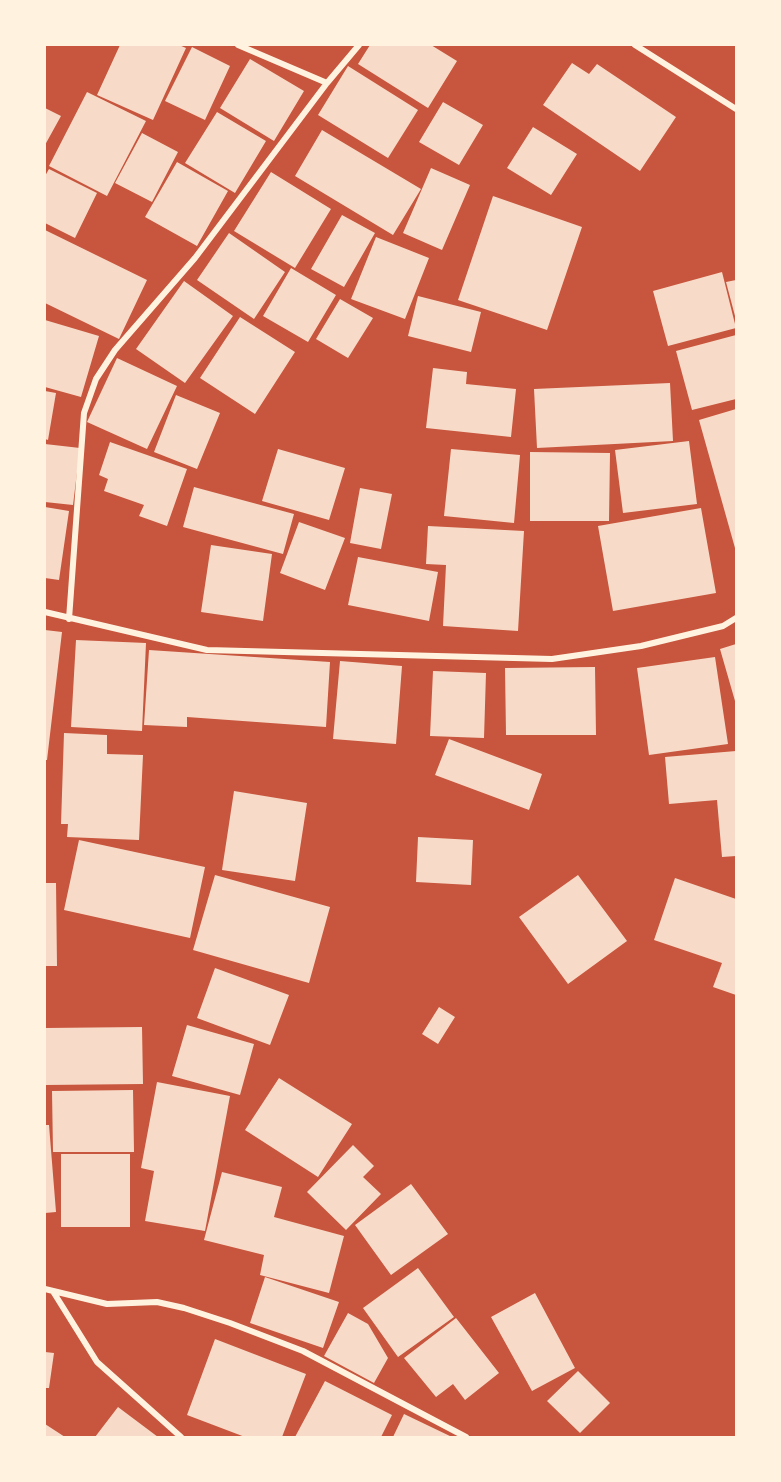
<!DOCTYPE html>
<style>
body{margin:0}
#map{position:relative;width:781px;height:1482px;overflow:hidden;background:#c8553d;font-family:"Alegreya Sans",sans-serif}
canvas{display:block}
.frame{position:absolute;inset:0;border:46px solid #fff3e0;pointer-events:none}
</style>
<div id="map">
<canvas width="781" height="1482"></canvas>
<div class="frame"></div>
</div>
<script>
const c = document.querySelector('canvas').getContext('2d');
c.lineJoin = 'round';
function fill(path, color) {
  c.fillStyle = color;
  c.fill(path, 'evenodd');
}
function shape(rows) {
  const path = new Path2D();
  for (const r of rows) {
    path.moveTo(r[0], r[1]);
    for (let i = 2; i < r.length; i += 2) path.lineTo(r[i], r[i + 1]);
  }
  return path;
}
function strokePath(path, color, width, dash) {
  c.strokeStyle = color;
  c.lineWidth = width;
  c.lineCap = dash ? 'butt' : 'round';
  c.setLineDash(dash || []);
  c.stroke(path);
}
fill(shape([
 [120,45,179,45,186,48,153,120,97,95],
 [370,45,431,45,457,61,428,108,358,64],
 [192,47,230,66,205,120,165,101],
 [250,59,304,91,274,141,220,108],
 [572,63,589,74,597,64,676,117,640,171,543,105],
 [348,66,418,110,388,158,318,115],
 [87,92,146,121,107,196,49,166],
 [443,102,483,125,459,165,419,142],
 [45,108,61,116,45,145],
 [217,112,266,141,235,193,185,163],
 [533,127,577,154,551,195,507,168],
 [322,130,421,189,393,235,295,176],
 [142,133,178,152,152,202,115,183],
 [177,162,228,191,197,246,145,217],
 [431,168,470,185,442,250,403,233],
 [49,169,97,193,75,238,45,223,45,176],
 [271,172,331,209,295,268,234,231],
 [493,196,582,227,547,330,458,300],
 [342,215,375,233,344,287,311,269],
 [45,230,147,280,119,339,45,303],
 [229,233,285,272,254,319,197,280],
 [376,237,429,258,405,319,351,299],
 [291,268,336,295,308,342,263,316],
 [722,272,736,328,668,346,653,291],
 [736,280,736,316,735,316,726,282],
 [184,281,233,316,185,383,136,349],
 [418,296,481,312,471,352,408,336],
 [340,299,373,318,348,358,316,339],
 [240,317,295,352,255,414,200,378],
 [45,320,99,336,81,397,45,387],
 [736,335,736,399,692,410,676,351],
 [117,358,177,386,147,449,87,422],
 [433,368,467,372,466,384,516,389,511,437,426,428],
 [670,383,673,441,537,448,534,389],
 [45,391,56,393,48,440,45,439],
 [176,395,220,413,197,469,154,452],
 [736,409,736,548,735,548,699,420],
 [689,441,697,504,623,513,615,450],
 [110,442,187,469,167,526,139,516,144,505,104,491,108,479,99,475],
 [45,444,80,448,73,505,45,502],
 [278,449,345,468,329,520,262,501],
 [451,449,520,455,514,523,444,516],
 [530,452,610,453,609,521,530,521],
 [194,487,294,514,283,554,183,527],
 [360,488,392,494,381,549,350,543],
 [45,507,69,511,59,580,45,578],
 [701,508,716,593,613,611,598,526],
 [299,522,345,538,325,590,280,573],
 [428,526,524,531,518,631,443,626,446,565,426,564],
 [211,545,272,554,263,621,201,612],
 [358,557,438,572,429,621,348,605],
 [45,630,62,632,47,760,45,760],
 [76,640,146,643,142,731,71,727],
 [736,644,736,701,735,701,720,649],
 [149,650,330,662,326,727,187,717,187,727,144,725],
 [715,657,728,744,649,755,637,668],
 [340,661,402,666,396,744,333,739],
 [595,667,596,735,506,735,505,668],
 [433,671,486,673,484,738,430,736],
 [64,733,107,735,107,754,143,755,139,840,67,837,68,824,61,824],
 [449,739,542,774,529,810,435,775],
 [736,751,736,856,722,857,717,800,669,804,665,757],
 [234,791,307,803,295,881,222,870],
 [418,837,473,840,471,885,416,882],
 [79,840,205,867,190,938,64,910],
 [215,875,330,907,309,983,193,950],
 [578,875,627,941,568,984,519,917],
 [675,878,736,899,736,995,713,987,722,963,654,940],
 [45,883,56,883,57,966,45,966],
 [215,968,289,995,270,1045,197,1018],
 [439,1007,455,1017,438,1044,422,1034],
 [187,1025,254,1044,240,1095,172,1076],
 [142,1027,143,1084,45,1085,45,1028],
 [279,1078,352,1124,318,1177,245,1130],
 [157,1082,230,1096,205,1231,145,1221,154,1171,141,1168],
 [133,1090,134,1152,53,1152,52,1091],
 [45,1125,49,1125,56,1212,45,1213],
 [353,1145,374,1166,363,1177,381,1194,346,1230,307,1192],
 [61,1154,130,1154,130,1227,61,1227],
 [222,1172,282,1187,274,1217,344,1236,329,1293,260,1275,264,1255,204,1240],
 [411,1184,448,1234,391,1275,355,1225],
 [418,1268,454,1317,398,1357,363,1308],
 [265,1277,339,1302,323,1348,250,1323],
 [535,1293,575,1368,532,1391,491,1317],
 [348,1313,368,1324,388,1358,374,1383,324,1356],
 [456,1318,499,1373,465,1400,453,1384,436,1397,404,1358],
 [215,1339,306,1374,282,1437,245,1437,187,1415],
 [45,1352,54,1353,49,1388,45,1388],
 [578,1371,610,1403,580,1433,547,1401],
 [325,1381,392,1415,381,1437,295,1437],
 [118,1407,158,1437,95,1437],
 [404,1414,452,1437,393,1437],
 [45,1424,65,1437,45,1437]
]), '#f7dbc8');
strokePath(shape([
 [238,45,327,83],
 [635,45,736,109],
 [45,612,207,650,552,659,641,646,723,626,736,618],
 [69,619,84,413,96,379,115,350,195,258,327,83,359,45],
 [45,1289,107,1304,157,1302,184,1308,230,1323,303,1351,466,1437],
 [54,1293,97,1362,181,1437]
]), '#fff3e0', 6);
</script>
